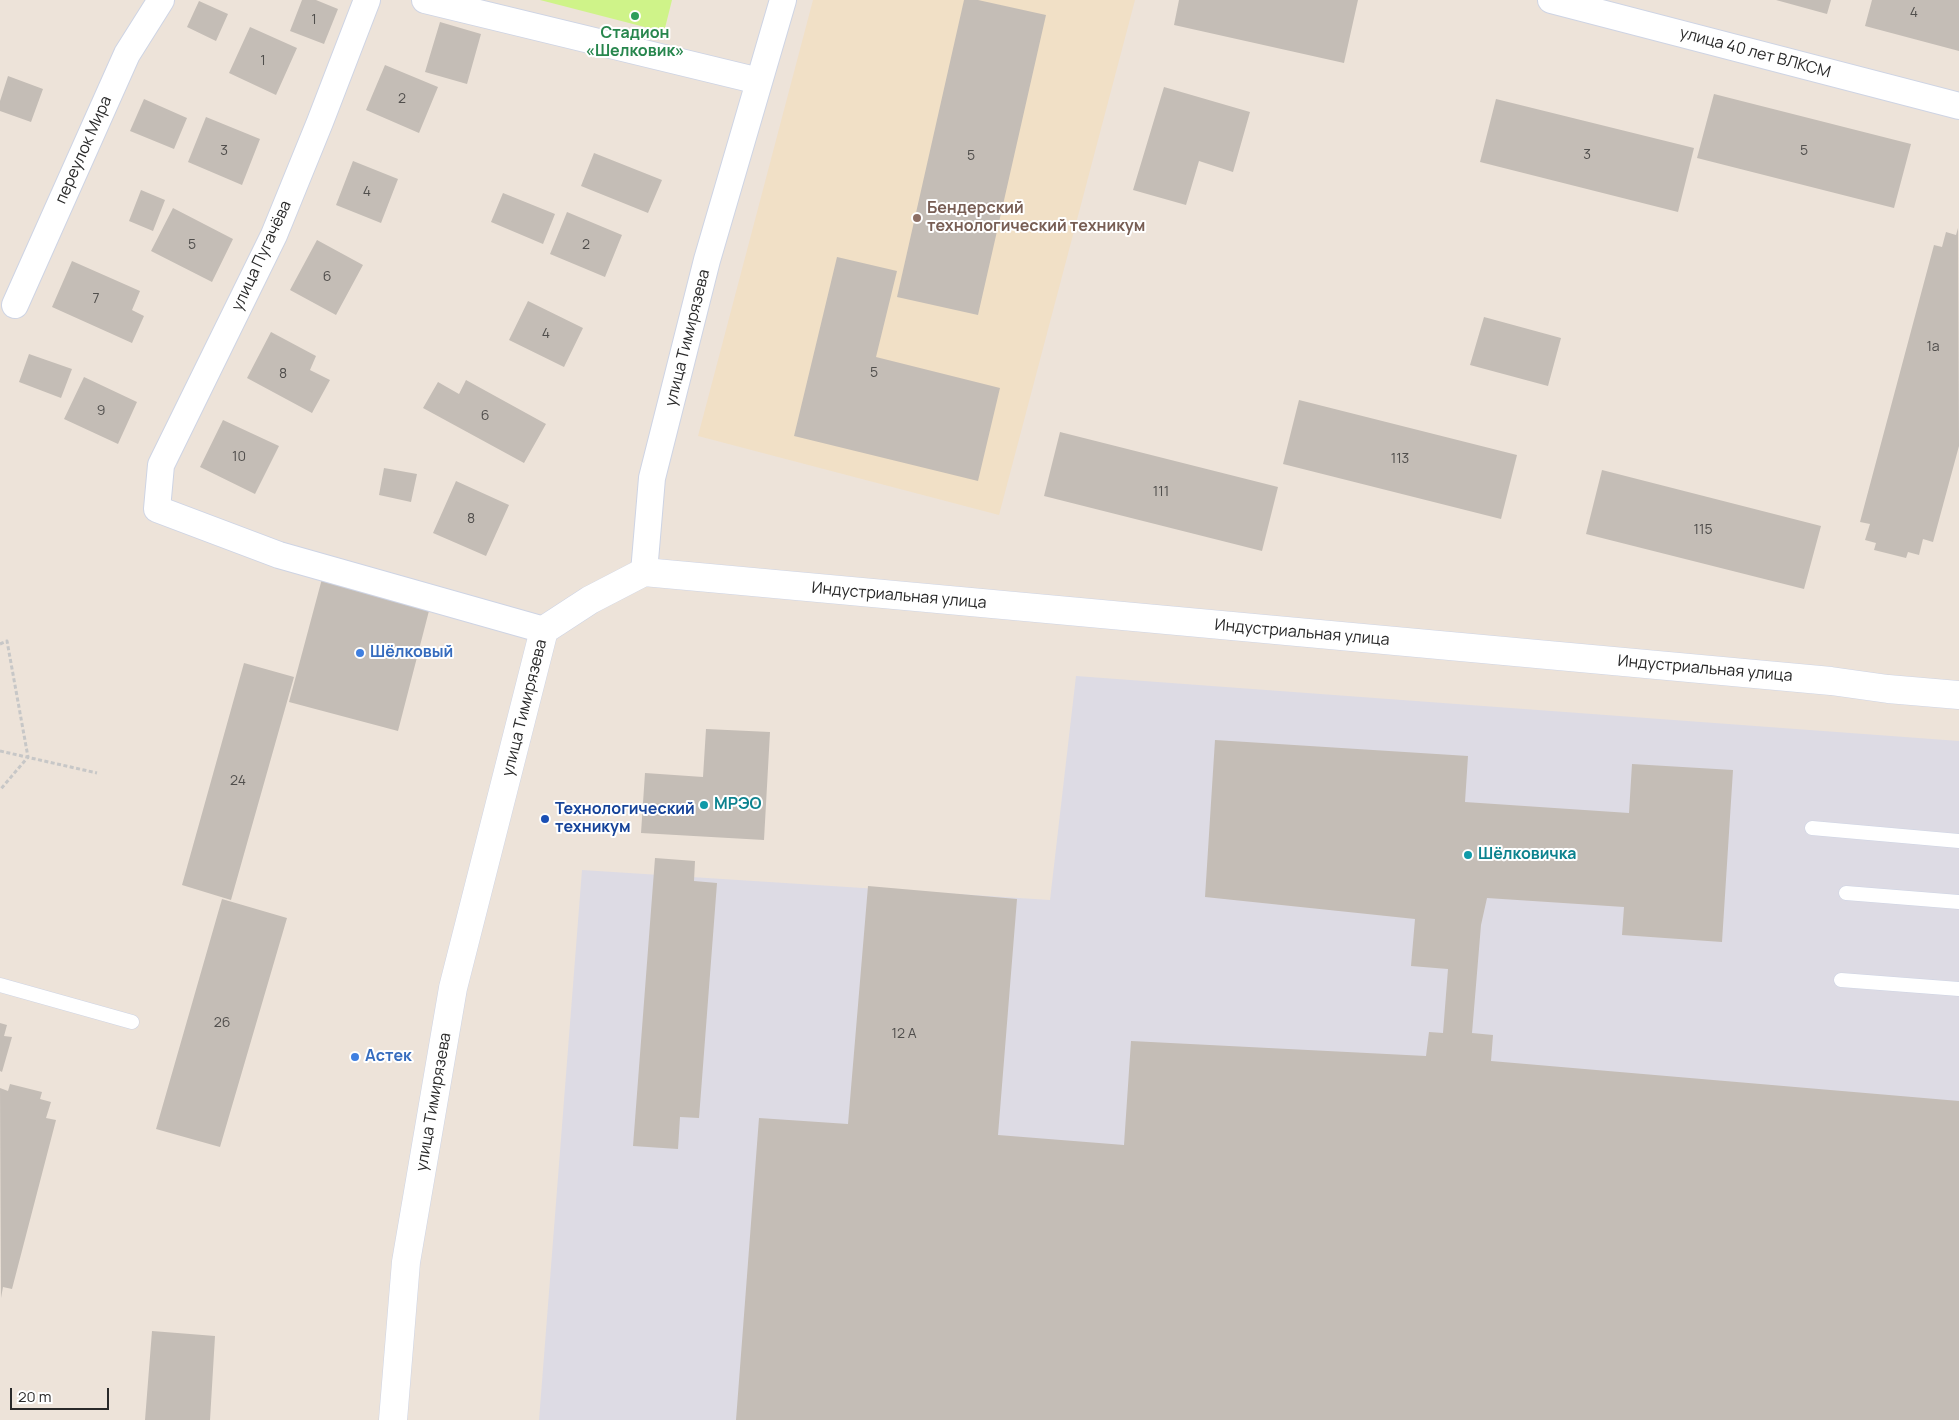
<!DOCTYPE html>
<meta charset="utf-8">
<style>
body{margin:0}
#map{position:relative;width:1959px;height:1420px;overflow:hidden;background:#ede3d9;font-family:Manrope,sans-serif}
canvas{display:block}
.scale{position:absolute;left:10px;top:1388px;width:99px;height:22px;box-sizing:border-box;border:2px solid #292929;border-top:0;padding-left:6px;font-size:15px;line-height:18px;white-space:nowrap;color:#292929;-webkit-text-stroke:4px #fff;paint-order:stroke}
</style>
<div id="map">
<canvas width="1959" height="1420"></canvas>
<div class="scale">20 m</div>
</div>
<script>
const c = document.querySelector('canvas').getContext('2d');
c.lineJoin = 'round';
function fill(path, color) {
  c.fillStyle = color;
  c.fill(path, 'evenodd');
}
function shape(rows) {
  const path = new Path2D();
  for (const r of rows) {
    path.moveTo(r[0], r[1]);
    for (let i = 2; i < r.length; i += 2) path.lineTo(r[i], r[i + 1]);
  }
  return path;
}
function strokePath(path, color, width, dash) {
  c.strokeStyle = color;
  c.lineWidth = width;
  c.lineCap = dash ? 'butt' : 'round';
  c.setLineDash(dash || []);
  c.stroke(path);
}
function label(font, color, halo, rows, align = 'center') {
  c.font = font + ' Manrope,sans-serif';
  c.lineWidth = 4;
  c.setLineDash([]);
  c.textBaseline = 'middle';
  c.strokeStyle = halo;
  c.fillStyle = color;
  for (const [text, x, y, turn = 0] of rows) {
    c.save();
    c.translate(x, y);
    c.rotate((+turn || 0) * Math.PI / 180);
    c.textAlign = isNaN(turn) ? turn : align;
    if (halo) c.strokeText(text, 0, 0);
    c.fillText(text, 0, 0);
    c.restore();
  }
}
fill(shape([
 [1076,676,1959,741,1959,1420,539,1420,582,870,1050,900]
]), '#dddbe4');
fill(shape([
 [813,0,1135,0,999,515,698,436]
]), '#f1e0c6');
fill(shape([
 [540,0,672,0,664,32]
]), '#cff389');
fill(shape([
 [302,0,316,0,338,9,324,44,290,31],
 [964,0,978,0,1046,15,978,315,897,297],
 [1179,0,1358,0,1344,63,1174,25],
 [1776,0,1831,0,1827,14],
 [1872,0,1959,0,1959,51,1865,26],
 [199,1,228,14,216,41,187,27],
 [440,22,481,34,467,84,425,72],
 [250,27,297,48,276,95,229,73],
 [385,65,438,87,419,133,366,110],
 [8,76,43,89,31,122,0,111,0,101],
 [1164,87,1250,112,1233,172,1199,161,1186,205,1133,190],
 [1714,94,1911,144,1894,208,1697,158],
 [144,99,187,118,174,149,130,131],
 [1496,99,1694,148,1678,212,1480,162],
 [206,117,260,139,242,185,188,162],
 [594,153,662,180,648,213,581,186],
 [353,161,398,179,381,223,336,205],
 [141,190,165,200,153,231,129,221],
 [503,193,555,214,543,244,491,222],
 [173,208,233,239,212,282,151,251],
 [567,212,622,235,605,277,550,254],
 [1958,228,1959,446,1933,542,1923,539,1919,555,1908,552,1906,558,1874,550,1876,543,1865,540,1870,524,1860,522,1934,245,1942,247,1946,232,1956,235],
 [317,240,363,265,336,315,290,290],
 [837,257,897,271,876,357,1000,388,978,481,794,436],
 [72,261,140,291,132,310,144,316,132,343,52,307],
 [528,301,583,328,564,367,509,340],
 [1484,317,1561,338,1548,386,1470,365],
 [271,332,316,356,310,370,330,380,312,413,247,378],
 [29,354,72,369,61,398,19,382],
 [84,377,137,402,118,444,64,419],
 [466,380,546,424,524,463,423,408,438,382,459,394],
 [1299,400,1517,455,1501,519,1283,464],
 [223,420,279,446,255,494,200,467],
 [1060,432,1278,487,1262,551,1044,496],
 [384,468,417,474,411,502,379,495],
 [1602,470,1821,526,1804,589,1586,534],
 [456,481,509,505,486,556,433,533],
 [323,575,431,603,398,731,289,702],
 [244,663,294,677,231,900,182,885],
 [706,729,770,732,764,840,641,833,645,773,703,777],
 [1215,740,1468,756,1465,802,1629,813,1632,764,1733,770,1722,942,1622,935,1624,907,1487,898,1481,925,1472,1033,1493,1035,1491,1061,1959,1101,1959,1420,736,1420,759,1118,848,1124,868,886,1017,899,998,1135,1124,1145,1131,1041,1426,1056,1429,1032,1443,1033,1448,969,1411,966,1415,919,1205,897],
 [655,858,695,861,694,881,717,883,699,1118,680,1117,678,1149,633,1146],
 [222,899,287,918,220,1147,156,1129],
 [0,1023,7,1025,4,1036,12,1037,2,1072,0,1071],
 [10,1084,42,1092,40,1099,51,1102,46,1118,56,1120,12,1289,3,1287,1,1298,0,1088,8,1091],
 [152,1331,215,1336,210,1420,145,1420]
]), '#c4bdb6');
const service = shape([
 [1812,828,1959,841],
 [1846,893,1959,902],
 [1841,980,1959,989],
 [0,985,132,1022]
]);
const minor = shape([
 [367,0,320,122,274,235,161,465,157,509,279,555,544,630],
 [425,0,759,81],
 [1551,0,1959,106],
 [15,305,127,54,161,0],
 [644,572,652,478,707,260,783,0]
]);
const tertiary = shape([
 [393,1420,406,1262,453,988,544,630,590,600,644,572,1831,681,1888,689,1959,695]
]);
strokePath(service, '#ced4e4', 15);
strokePath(minor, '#ced4e4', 28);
strokePath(tertiary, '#ced4e4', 29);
strokePath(shape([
 [0,644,7,641,28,757,0,790],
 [0,751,97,773]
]), '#c7c7c7', 3, [4, 2.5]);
strokePath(service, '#fff', 14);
strokePath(minor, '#fff', 26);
strokePath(tertiary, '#fff', 28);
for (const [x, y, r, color] of [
 [635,16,5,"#2e9e5b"],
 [917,218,5,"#8d6e63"],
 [360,653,5,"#3f7fe0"],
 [704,805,5,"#0f9aa8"],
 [545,819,5,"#1a4fb4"],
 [1468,855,5,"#0f9aa8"],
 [355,1057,5,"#3f7fe0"]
]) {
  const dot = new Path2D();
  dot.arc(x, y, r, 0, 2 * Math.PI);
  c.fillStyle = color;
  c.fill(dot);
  strokePath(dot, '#fff', 2);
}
label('14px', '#504e4c', null, [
 ["4",1914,13],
 ["1",314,20],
 ["1",263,61],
 ["2",402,99],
 ["3",224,151],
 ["5",1804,151],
 ["3",1587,155],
 ["5",971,156],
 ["4",367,192],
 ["5",192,245],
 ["2",586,245],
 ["6",327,277],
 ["7",96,299],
 ["4",546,334],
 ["1а",1933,347],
 ["5",874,373],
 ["8",283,374],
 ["9",101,411],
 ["6",485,416],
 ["10",239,457],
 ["113",1400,459],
 ["111",1161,492],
 ["8",471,519],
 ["115",1703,530],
 ["24",238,781],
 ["26",222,1023],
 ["12 А",904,1034]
]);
label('bold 16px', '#27864d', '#fff', [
 ["Стадион",635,34],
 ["«Шелковик»",635,52]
]);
label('16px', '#292929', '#fff', [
 ["улица 40 лет ВЛКСМ",1755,53,15],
 ["переулок Мира",84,150,-66],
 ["улица Пугачёва",262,256,-65],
 ["улица Тимирязева",688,338,-76],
 ["Индустриальная улица",899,596,5],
 ["Индустриальная улица",1302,633,5],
 ["Индустриальная улица",1705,669,5],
 ["улица Тимирязева",525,708,-76],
 ["улица Тимирязева",434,1102,-80]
]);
label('bold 16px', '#785e54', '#fff', [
 ["Бендерский",927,209],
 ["технологический техникум",927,227]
], 'left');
label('bold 16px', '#366cbe', '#fff', [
 ["Шёлковый",370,653],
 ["Астек",365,1057]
], 'left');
label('bold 16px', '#0d838f', '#fff', [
 ["МРЭО",714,805],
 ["Шёлковичка",1478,855]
], 'left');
label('bold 16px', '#164399', '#fff', [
 ["Технологический",555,810],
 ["техникум",555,828]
], 'left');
</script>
